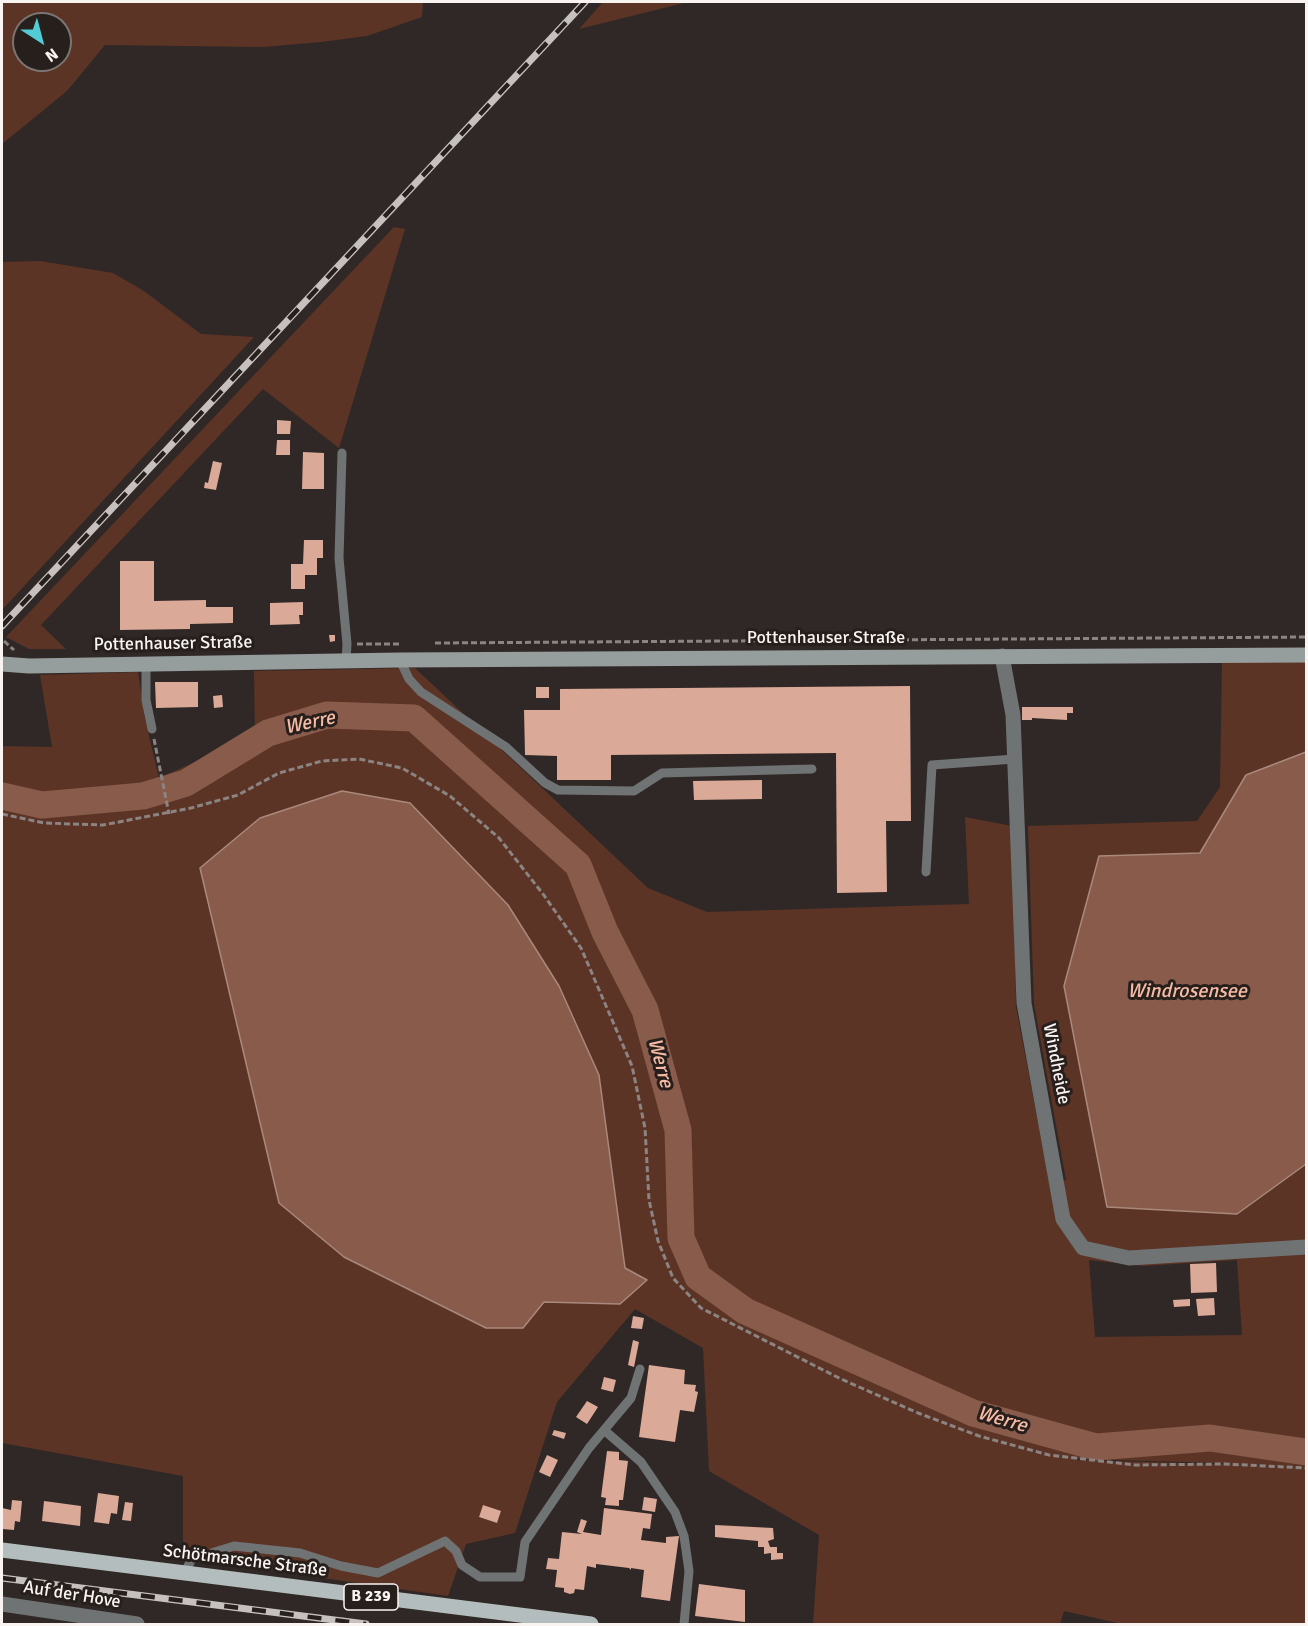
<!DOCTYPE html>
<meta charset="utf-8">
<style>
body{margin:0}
#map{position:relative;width:1308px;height:1626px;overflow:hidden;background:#302826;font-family:Signika,sans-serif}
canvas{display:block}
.frame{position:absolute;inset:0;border:3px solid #f9f4f2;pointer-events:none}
.north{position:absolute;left:12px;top:12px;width:60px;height:60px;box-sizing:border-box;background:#261f1c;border:2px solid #7a7472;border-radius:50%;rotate:144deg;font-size:16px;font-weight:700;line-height:24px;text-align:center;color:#f9f4f2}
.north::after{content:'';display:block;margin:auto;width:21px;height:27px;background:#51ccd4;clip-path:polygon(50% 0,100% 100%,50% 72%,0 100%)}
</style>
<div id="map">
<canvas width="1308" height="1626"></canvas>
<div class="frame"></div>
<div class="north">N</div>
</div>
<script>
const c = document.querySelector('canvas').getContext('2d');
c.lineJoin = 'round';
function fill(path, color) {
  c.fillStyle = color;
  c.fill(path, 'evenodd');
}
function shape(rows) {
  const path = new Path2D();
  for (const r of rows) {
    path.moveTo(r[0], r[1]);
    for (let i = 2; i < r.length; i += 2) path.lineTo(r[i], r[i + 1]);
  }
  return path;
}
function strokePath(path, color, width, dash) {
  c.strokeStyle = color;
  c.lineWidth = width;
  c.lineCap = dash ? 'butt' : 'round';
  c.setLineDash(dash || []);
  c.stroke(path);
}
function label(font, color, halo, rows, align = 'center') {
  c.font = font + ' Signika,sans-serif';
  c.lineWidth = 6;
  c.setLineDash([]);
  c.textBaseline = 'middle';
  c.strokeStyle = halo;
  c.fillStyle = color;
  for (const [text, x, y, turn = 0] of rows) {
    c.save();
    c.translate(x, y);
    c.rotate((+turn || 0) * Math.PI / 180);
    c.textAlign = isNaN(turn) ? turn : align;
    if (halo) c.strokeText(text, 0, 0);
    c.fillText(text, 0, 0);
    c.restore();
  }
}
fill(shape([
 [2,2,423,2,422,17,367,36,321,42,263,47,105,45,67,91,2,144],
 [24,24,60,24,60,60,24,60],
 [603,2,688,2,579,29],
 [394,227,405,229,339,448,263,389,41,625,66,649,29,649,6,637],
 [40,261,113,273,144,291,201,334,254,337,2,610,2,262],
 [1222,659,1306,659,1306,752,1246,775,1200,853,1099,856,1237,1214,1306,1164,1306,1624,1122,1624,1064,1611,1060,1624,813,1624,819,1535,709,1471,703,1348,635,1309,557,1402,515,1533,466,1544,448,1596,183,1558,183,1476,2,1443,2,746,52,747,40,675,138,672,145,719,159,778,255,735,254,671,415,668,648,888,707,912,969,904,965,817,1012,826,1016,1007,1050,1186,1066,1180,1034,1004,1028,826,1197,821,1220,787],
 [508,905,559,986,599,1075,625,1268,620,1304,544,1302],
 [1089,1260,1143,1266,1237,1260,1242,1335,1095,1337],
 [1076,1459,1222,1463,1223,1464,1073,1460],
 [483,1505,501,1512,497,1523,479,1517]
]), '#5c3425');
const water = shape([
 [1306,752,1306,1164,1237,1214,1107,1207,1064,986,1099,856,1200,853,1246,775,1306,752],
 [342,791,410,803,508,905,559,986,599,1075,625,1268,647,1280,620,1304,544,1302,523,1328,486,1328,344,1257,279,1203,200,868,260,818,342,791]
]);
fill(water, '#885b4b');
strokePath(water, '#aa897d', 1.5);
strokePath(shape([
 [2,796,42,805,143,796,186,783,268,733,327,715,414,718,578,865,605,932,645,1010,678,1130,681,1238,698,1277,745,1311,973,1413,1096,1447,1210,1438,1306,1452]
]), '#885b4b', 27);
fill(shape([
 [277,420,291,421,290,434,277,434],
 [277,440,290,440,290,455,276,455],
 [303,452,324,453,324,489,302,489],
 [213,461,222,463,216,490,204,488,205,482,208,483],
 [304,540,323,540,323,558,317,558,317,575,305,575,305,589,291,589,291,564,303,564],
 [120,561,154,561,154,601,206,600,206,607,233,607,233,623,190,624,190,629,120,630],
 [303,602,303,615,299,615,300,624,270,625,270,603],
 [329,635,335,635,335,641,330,642],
 [155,682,198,682,198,707,156,708],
 [910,686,911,821,886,821,887,892,837,893,836,753,611,755,611,780,557,780,557,756,525,755,524,710,560,710,560,689],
 [536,687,549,687,549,698,536,698],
 [222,695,223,707,214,708,213,696],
 [1022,707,1073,707,1073,713,1067,713,1067,720,1032,718,1032,720,1022,720],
 [762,780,762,799,694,800,693,781],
 [1216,1263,1217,1292,1191,1293,1190,1264],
 [1214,1298,1215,1315,1198,1316,1196,1299],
 [1190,1299,1190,1306,1174,1307,1173,1300],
 [633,1316,644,1318,642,1329,631,1328],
 [633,1340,639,1342,634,1367,628,1365],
 [649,1365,685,1370,684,1384,696,1385,695,1391,698,1392,694,1412,680,1410,675,1442,639,1437],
 [604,1377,616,1380,613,1392,601,1389],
 [587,1401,598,1407,587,1424,576,1417],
 [554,1430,566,1433,564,1439,552,1435],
 [607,1451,619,1452,619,1460,628,1461,623,1500,619,1500,619,1506,605,1505,606,1498,601,1497],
 [547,1455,558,1460,550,1477,539,1472],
 [98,1493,119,1496,117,1514,111,1513,109,1524,94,1522],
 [644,1497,657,1499,655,1512,642,1510],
 [12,1500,22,1501,20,1522,15,1521,14,1530,2,1529,2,1508,11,1510],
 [44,1501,81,1506,80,1526,42,1521],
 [125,1502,133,1503,131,1521,122,1520],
 [483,1505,501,1511,497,1523,479,1517],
 [604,1508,652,1514,650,1529,643,1528,641,1540,666,1543,666,1537,679,1536,670,1601,641,1597,644,1570,631,1568,631,1570,629,1568,596,1564,596,1568,587,1566,584,1590,575,1589,574,1593,570,1594,564,1592,564,1588,555,1587,557,1570,546,1569,548,1558,559,1559,562,1532,582,1534,577,1532,581,1519,587,1521,583,1532,601,1535],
 [715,1525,773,1528,774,1539,768,1541,770,1547,777,1547,777,1553,783,1553,783,1559,771,1560,771,1553,764,1554,764,1547,758,1547,758,1541,715,1537],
 [699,1584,745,1590,745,1622,695,1616]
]), '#dba997');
strokePath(shape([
 [4,641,14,650],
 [435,643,1306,637],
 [357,644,399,644],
 [154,739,169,814],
 [2,814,44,823,103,825,191,808,238,795,279,773,322,761,359,759,402,768,450,796,499,838,543,894,581,948,632,1066,645,1128,649,1200,658,1241,673,1278,701,1308,841,1379,918,1413,979,1436,1049,1455,1135,1465,1225,1464,1306,1468]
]), '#8b8482', 3, [6, 3]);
strokePath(shape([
 [342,453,339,558,347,644,346,661],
 [400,660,409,679,421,692,506,747,545,783,558,790,634,791,662,773,812,769],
 [146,665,146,700,152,729],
 [926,872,932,765,1015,759],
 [604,1430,641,1462,675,1512,684,1536,689,1571,684,1624],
 [184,1573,192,1559,234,1546,300,1553,341,1566,378,1573,445,1541,456,1551,462,1565,480,1577,520,1577,525,1542,589,1448,631,1398,640,1369]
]), '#6f7374', 9);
strokePath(shape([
 [1002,656,1013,715,1024,1003,1063,1219,1083,1248,1129,1258,1306,1247],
 [2,1604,137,1624]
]), '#6f7374', 15);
strokePath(shape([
 [2,664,29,666,400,660,1306,655]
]), '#969d9d', 15);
strokePath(shape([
 [2,1550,591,1624]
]), '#b4bdbe', 15);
const rail = shape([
 [2,626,585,2],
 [2,1578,366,1624]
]);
strokePath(rail, '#c6c0be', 7);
strokePath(rail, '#261f1c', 4.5, [14]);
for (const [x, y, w] of [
 [371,1597,54]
]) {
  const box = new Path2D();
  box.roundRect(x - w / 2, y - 13, w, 26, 4.5);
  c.fillStyle = '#261f1c';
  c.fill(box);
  strokePath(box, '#f9f4f2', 1.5);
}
label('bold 16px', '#f9f4f2', null, [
 ["B 239",371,1597]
]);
label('18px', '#f9f4f2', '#261f1c', [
 ["Pottenhauser Straße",826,638],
 ["Pottenhauser Straße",173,644,-1],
 ["Windheide",1056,1064,79],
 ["Schötmarsche Straße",245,1561,7],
 ["Auf der Hove",72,1595,9]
]);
label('italic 20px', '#f6baa5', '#261f1c', [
 ["Werre",310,723,-12],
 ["Windrosensee",1187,992],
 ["Werre",660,1063,75],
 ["Werre",1002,1420,16]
]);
</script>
